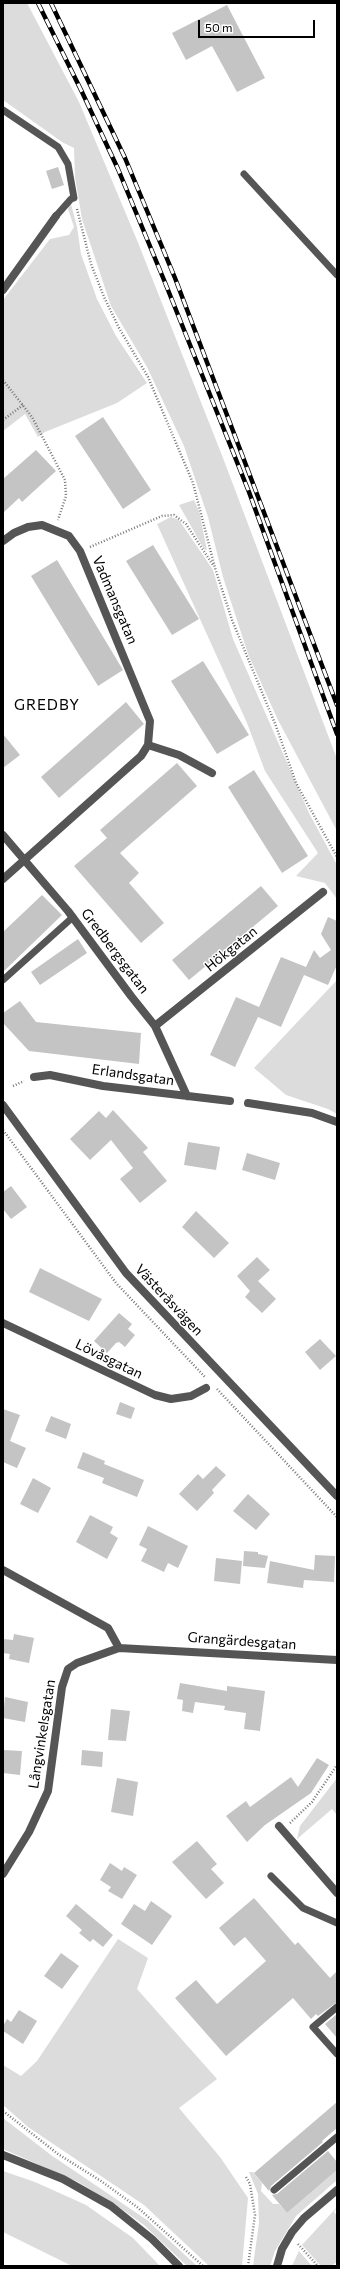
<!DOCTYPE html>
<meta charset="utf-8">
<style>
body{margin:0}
#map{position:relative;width:340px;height:2269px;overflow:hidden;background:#fff;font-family:Commissioner,sans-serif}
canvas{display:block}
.frame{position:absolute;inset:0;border:4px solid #000;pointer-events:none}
.scale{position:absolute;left:198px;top:20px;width:117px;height:18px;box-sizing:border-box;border:2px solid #000;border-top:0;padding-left:5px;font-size:12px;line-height:14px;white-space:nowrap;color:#000;-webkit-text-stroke:3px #fff;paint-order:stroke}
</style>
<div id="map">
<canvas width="340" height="2269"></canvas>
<div class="frame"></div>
<div class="scale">50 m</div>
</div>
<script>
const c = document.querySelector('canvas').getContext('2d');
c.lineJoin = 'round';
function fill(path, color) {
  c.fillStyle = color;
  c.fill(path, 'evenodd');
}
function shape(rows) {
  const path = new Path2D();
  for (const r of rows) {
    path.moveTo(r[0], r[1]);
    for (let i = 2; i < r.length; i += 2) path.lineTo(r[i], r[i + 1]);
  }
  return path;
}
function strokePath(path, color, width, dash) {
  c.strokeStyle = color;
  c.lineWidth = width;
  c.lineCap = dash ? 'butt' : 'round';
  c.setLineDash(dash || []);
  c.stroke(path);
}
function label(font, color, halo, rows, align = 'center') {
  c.font = font + ' Commissioner,sans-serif';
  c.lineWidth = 3;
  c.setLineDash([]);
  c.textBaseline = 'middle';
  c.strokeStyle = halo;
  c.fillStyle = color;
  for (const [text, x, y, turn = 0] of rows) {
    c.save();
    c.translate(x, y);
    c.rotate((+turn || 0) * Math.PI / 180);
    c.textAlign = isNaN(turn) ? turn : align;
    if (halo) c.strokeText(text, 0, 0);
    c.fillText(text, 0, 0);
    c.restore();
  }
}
fill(shape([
 [3,3,27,3,79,102,139,245,223,458,337,759,337,831,278,720,248,654,223,577,208,517,184,446,147,367,111,306,82,219,75,177,74,148,62,142,3,100],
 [69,204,71,204,77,227,81,254,97,299,116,336,147,383,117,403,45,432,38,437,25,414,3,431,3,300,50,239,69,235,74,227,68,209],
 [194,500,199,511,207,550,204,549,179,505],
 [171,517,179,520,213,570,233,639,309,813,337,865,337,899,325,883,296,876,318,853,265,771,247,723,157,524],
 [337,980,337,1114,328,1109,286,1095,254,1068],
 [337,1778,337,1815,332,1809,297,1839,300,1826],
 [118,1939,148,1958,137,1989,217,2079,179,2108,220,2157,248,2198,242,2266,209,2266,144,2205,28,2127,3,2105,3,2065,21,2076,37,2061],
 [3,2118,51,2155,147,2220,197,2266,187,2266,144,2225,113,2203,78,2182,3,2149],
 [337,2170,337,2180,296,2216,275,2251,270,2266,253,2266,259,2223,258,2194,249,2172,253,2172,262,2183,261,2191,273,2204,279,2204,287,2213],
 [3,2171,35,2182,86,2205,133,2238,160,2266,72,2266,3,2232],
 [337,2207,334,2212,337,2215,337,2262,331,2266,321,2266,302,2245],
 [299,2251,312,2266,292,2266]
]), '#dcdcdc');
fill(shape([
 [227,5,265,78,237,92,212,46,186,60,172,33],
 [58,167,64,185,52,189,46,171],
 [103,417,151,490,123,509,75,436],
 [36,450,56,471,22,502,19,498,3,513,3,479],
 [153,545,199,619,172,635,126,561],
 [57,560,123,670,98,686,31,576],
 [203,661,249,735,217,754,171,681],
 [126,702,144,724,59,798,41,777],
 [3,734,20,755,3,768],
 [177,763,197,786,120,853,139,873,129,883,164,923,141,943,74,866,107,838,100,830],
 [254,770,308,856,282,873,228,787],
 [261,886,278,906,189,980,172,960],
 [42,895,62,915,3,972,3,932],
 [328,917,337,921,337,965,328,985,304,975,281,1027,258,1017,235,1067,210,1055,236,997,259,1007,281,957,306,967,314,950,320,958,331,950,321,934],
 [78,939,87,953,40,985,31,972],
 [20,1001,36,1022,141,1033,139,1064,29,1051,3,1023,3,1013],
 [113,1110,148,1148,143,1152,167,1181,140,1203,120,1179,133,1168,111,1140,90,1160,70,1139,99,1111,106,1118],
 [188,1142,220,1147,216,1170,184,1165],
 [247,1153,280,1163,275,1180,242,1170],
 [11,1186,27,1207,11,1219,3,1209,3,1192],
 [196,1211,229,1243,214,1258,182,1227],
 [257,1257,270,1270,258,1281,276,1299,262,1313,245,1297,250,1291,237,1276],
 [40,1268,102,1299,89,1321,29,1292],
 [119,1313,132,1324,128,1329,135,1335,125,1347,119,1342,116,1343,107,1353,94,1341],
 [320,1339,336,1356,320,1370,305,1352],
 [120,1402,135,1408,131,1419,116,1414],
 [3,1409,20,1415,10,1441,26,1448,17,1468,3,1462],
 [51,1416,71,1424,66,1439,45,1431],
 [83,1452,105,1461,104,1464,144,1480,137,1497,102,1483,104,1478,77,1468],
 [216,1466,226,1475,212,1490,214,1493,197,1511,179,1494,198,1474,203,1479],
 [33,1478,51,1488,38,1513,20,1504],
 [248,1494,270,1514,256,1530,233,1511],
 [90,1515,113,1527,110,1533,118,1538,107,1559,76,1542],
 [148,1526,188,1546,178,1568,168,1563,164,1572,141,1561,147,1549,139,1545],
 [244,1551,258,1552,258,1554,268,1556,265,1568,243,1566],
 [315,1555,335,1556,334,1582,304,1580,303,1588,267,1583,270,1561,314,1570],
 [216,1558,242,1561,240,1584,214,1581],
 [14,1634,34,1638,29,1663,9,1659,10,1654,3,1653,3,1639,13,1640],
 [180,1683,227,1691,227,1686,265,1691,260,1731,244,1729,246,1713,224,1710,225,1706,195,1702,193,1713,182,1711,183,1700,177,1699],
 [5,1697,28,1702,25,1722,3,1718],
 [111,1709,130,1711,126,1741,108,1740],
 [3,1750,22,1751,20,1775,3,1773],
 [82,1750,103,1752,102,1767,81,1765],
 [317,1758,329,1765,311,1793,265,1825,247,1842,226,1816,246,1801,250,1807,291,1777,298,1787],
 [117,1778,138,1782,133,1816,111,1812],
 [197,1841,217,1864,211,1869,224,1883,206,1899,172,1862],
 [110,1863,122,1871,124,1867,137,1875,122,1899,108,1891,111,1887,100,1880],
 [254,1898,295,1945,298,1942,330,1978,337,1971,337,2002,318,2016,316,2014,311,2019,293,1998,226,2056,175,1998,196,1980,217,2004,266,1961,245,1937,234,1946,219,1928],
 [151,1901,172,1916,152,1945,121,1924,134,1904,145,1911],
 [76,1904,113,1935,103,1947,93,1939,90,1942,79,1933,82,1930,66,1916],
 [61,1953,79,1966,62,1989,44,1976],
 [19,2010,37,2021,23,2044,3,2031,3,2026,7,2019,11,2022],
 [337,2014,337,2038,325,2024],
 [337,2102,337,2128,322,2141,323,2142,271,2186,269,2191,254,2173],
 [328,2151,337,2162,337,2170,287,2213,272,2195,277,2194]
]), '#c4c4c4');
strokePath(shape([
 [77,209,91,264,104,297,119,328,148,377,193,483,215,568,232,620,276,726,296,783,337,857],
 [3,380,32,417,65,480,66,496,58,520],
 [3,420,23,405],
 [90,547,162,516,174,515,186,524,213,565],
 [13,1086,24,1081],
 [3,1130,116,1283,205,1377],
 [217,1389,337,1517],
 [290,1823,312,1802,337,1765],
 [3,2111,58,2154,101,2181,137,2207,203,2266],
 [246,2177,250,2184,255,2215,248,2266],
 [298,2244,318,2266]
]), '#777', 2.5, [1, 2]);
strokePath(shape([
 [3,110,58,147,68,164,74,198,71,199,56,216],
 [244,174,337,275],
 [3,980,73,917],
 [271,1876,303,1908,337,1923],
 [337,2007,313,2027,337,2054],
 [274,2190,337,2137]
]), '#555', 7);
strokePath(shape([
 [3,290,56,216],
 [3,541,14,533,28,527,42,525,69,536,80,551,150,721,148,745,141,756,3,879],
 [148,745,179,755,212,773],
 [3,835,68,911,131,996,155,1026,187,1096],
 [155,1026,323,892],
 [34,1077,50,1075,103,1086,230,1101],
 [248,1103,312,1113,337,1122],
 [3,1323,155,1395,171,1399,191,1396,206,1388],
 [3,1570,108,1628,119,1648],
 [279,1826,337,1893],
 [3,1874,29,1832,48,1791,62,1687,68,1669,77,1663,119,1648,337,1660],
 [3,2155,63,2179,111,2206,152,2239,179,2266],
 [277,2266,282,2249,292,2232,304,2218,337,2190]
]), '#555', 8);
strokePath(shape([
 [3,1105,126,1273,337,1496]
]), '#555', 8);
const rail = shape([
 [38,3,82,92,118,169,164,280,249,492,337,734],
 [51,3,125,158,175,278,337,705]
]);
strokePath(rail, '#000', 4.5);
strokePath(rail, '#fff', 3, [9]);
label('14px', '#000', '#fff', [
 ["Vadmansgatan",115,600,67],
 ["Hökgatan",231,949,-39],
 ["Gredbergsgatan",115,951,53],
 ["Erlandsgatan",133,1075,8],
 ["Västeråsvägen",169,1300,47],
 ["Lövåsgatan",109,1359,26],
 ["Grangärdesgatan",242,1641,4],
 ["Långvinkelsgatan",42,1734,-81]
]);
c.letterSpacing = '1px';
label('15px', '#000', '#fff', [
 ["GREDBY",47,705]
]);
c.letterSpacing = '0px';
</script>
